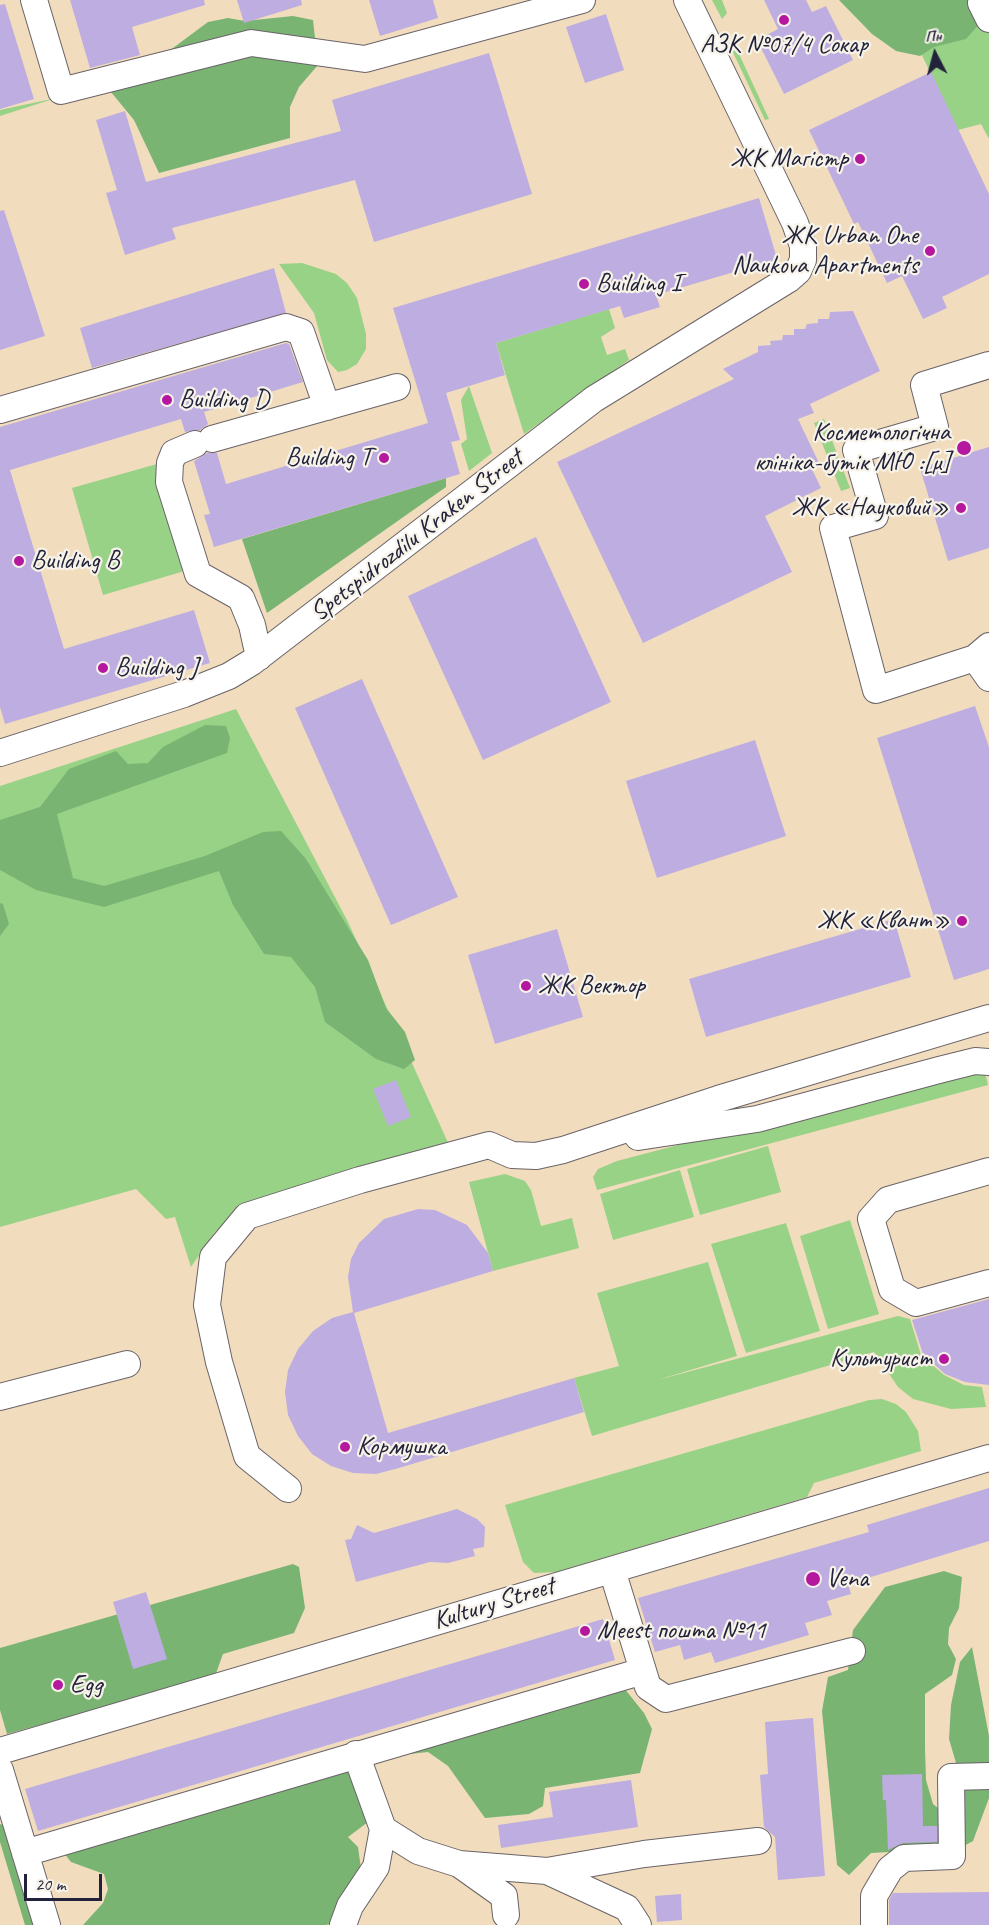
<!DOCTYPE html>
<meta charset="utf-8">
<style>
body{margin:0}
#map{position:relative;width:989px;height:1925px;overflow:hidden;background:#f1ddbd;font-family:Caveat,sans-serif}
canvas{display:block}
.north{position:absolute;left:905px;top:24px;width:60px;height:60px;-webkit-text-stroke:4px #f7f3e8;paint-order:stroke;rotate:354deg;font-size:16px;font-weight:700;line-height:24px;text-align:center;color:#22223b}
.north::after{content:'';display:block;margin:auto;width:21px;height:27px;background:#22223b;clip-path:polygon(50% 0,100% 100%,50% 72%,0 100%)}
.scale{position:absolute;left:24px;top:1874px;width:78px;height:27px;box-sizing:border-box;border:3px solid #22223b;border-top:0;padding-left:8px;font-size:18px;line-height:21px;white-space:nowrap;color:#22223b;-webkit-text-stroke:4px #f7f3e8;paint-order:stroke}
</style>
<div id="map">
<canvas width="989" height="1925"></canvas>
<div class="north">Пн</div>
<div class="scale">20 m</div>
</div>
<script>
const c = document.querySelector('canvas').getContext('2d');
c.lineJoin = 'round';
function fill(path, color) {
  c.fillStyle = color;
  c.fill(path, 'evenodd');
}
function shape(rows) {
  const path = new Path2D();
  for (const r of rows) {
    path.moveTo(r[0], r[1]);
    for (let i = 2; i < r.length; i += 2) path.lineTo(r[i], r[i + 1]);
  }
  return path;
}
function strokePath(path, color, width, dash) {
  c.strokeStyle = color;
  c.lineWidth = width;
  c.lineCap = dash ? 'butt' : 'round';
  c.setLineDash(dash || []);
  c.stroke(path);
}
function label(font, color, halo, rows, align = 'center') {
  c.font = font + ' Caveat,sans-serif';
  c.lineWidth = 4.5;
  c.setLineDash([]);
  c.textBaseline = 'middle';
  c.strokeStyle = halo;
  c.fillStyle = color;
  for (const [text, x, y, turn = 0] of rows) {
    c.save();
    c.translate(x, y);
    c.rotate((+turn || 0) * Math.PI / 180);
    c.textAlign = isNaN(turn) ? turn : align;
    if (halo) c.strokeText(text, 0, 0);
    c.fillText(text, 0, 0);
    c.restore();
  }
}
fill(shape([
 [712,0,722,0,727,13,722,19],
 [977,10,989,33,989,139,981,124,958,130,917,45],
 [734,43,769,119,765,120,730,46],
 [56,98,0,116,0,110],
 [302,263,336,274,347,283,357,298,366,334,366,349,357,364,347,370,338,372,327,360,314,313,279,264],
 [609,309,615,328,601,337,607,355,625,349,629,360,524,434,496,343],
 [469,386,492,453,469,471,461,444,467,439,461,400],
 [824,419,850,488,841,491,814,423],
 [157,464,188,570,103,595,72,488],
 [236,709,348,922,450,1147,246,1209,215,1232,191,1267,175,1217,166,1219,136,1189,0,1227,0,786],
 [983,1065,988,1085,597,1190,593,1177,598,1169,617,1161],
 [768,1146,781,1192,700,1215,687,1169],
 [680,1170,694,1217,613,1240,600,1194],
 [505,1174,525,1181,531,1190,541,1226,572,1218,579,1248,493,1271,469,1182],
 [850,1220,879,1314,828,1329,800,1236],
 [786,1223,820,1331,746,1353,711,1244],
 [708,1262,737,1356,657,1380,898,1316,910,1319,921,1355,944,1375,964,1385,982,1387,986,1407,951,1409,913,1399,898,1387,874,1352,592,1436,574,1378,619,1366,597,1293],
 [882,1399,896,1404,906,1412,918,1431,921,1451,814,1483,807,1497,556,1572,534,1573,523,1562,505,1505,869,1400]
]), '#98d286');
fill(shape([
 [839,0,989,0,989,13,966,39,934,47,920,56,896,51,872,34],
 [293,16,313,20,318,65,299,87,290,107,290,138,159,173,134,120,106,86,169,51,208,22,228,18,245,21],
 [446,478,446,487,267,613,242,539],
 [205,725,226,726,230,738,227,753,57,814,73,878,104,886,205,856,263,832,281,831,306,859,368,960,386,1008,405,1032,415,1060,404,1069,376,1059,325,1022,315,987,291,957,264,954,233,905,219,871,104,907,36,890,0,870,0,820,40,807,69,769,116,751,128,764,148,763,163,747],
 [0,903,3,904,9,924,0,936],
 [293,1564,299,1567,305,1608,294,1633,223,1654,215,1676,7,1734,0,1710,0,1648],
 [944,1571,962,1577,959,1608,949,1628,948,1644,956,1659,952,1675,925,1694,925,1749,926,1780,933,1804,948,1816,946,1849,871,1853,849,1875,837,1865,822,1711,828,1677,848,1670,853,1630,885,1587],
 [972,1647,989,1736,989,1798,973,1841,962,1847,957,1824,956,1763,949,1739,951,1705,960,1662],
 [624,1688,644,1713,652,1729,640,1773,545,1788,543,1806,529,1814,485,1818,448,1766,428,1752,400,1755],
 [370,1743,368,1822,348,1837,358,1847,362,1876,370,1901,360,1914,326,1925,83,1925,103,1903,108,1889,104,1874,71,1862,48,1833,97,1823,204,1786],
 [0,1824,23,1831,58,1925,25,1925,0,1842]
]), '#7ab473');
fill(shape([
 [70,0,204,0,205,5,132,27,140,55,90,68],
 [237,0,301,0,302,5,244,23],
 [369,0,433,0,438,18,380,36],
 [764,0,806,0,812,12,826,6,853,60,784,94,757,40,778,29],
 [5,4,34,99,0,109,0,5],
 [606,14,624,70,585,83,566,27],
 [489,53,532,194,374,242,355,180,172,228,176,239,125,255,106,193,117,190,96,120,125,111,146,182,341,131,332,100],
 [931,72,989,194,989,274,942,297,947,308,923,319,902,276,887,283,858,222,854,224,809,130],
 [759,198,779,265,753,273,751,267,656,295,660,307,624,318,620,306,496,343,505,375,446,393,460,440,451,442,460,474,214,547,204,515,210,514,194,461,207,453,217,453,226,484,428,423,393,308],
 [4,210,45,336,0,350,0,211],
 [274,268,286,313,92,368,80,328],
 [853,311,880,371,810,404,814,413,798,419,819,463,811,467,821,488,765,516,792,572,643,643,557,462,734,379,723,369,758,352,758,346,771,345,770,341,782,340,783,335,794,335,794,329,805,329,807,324,818,323,818,319,829,319,830,312],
 [286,343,289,344,303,382,204,412,208,424,200,430,185,432,181,419,10,470,64,649,194,610,210,663,5,724,0,707,0,427],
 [989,447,989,548,948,561,920,468],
 [536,537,611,702,483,760,408,596],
 [362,679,458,897,391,925,295,708],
 [975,706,989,747,989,969,954,980,877,738],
 [755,740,786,836,657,878,626,781],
 [894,919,911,977,706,1037,689,979],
 [557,929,583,1017,495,1044,468,955],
 [396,1080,411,1117,388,1126,373,1089],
 [418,1209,435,1210,467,1225,488,1253,493,1271,354,1313,388,1433,574,1378,584,1412,399,1468,376,1474,353,1473,331,1466,312,1454,298,1436,288,1415,285,1392,288,1370,298,1349,313,1331,332,1318,353,1312,348,1277,351,1259,359,1243,384,1219],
 [989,1299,989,1385,965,1382,945,1374,923,1354,912,1320],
 [989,1488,989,1541,848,1584,851,1594,827,1601,832,1615,805,1623,809,1635,715,1663,711,1652,684,1660,680,1645,655,1652,638,1598,869,1532,867,1525],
 [457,1509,477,1519,485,1527,484,1547,473,1549,475,1556,448,1563,430,1562,356,1582,345,1540,351,1539,357,1525,374,1533],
 [146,1592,167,1659,133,1669,113,1602],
 [603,1619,615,1660,38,1831,25,1789],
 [813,1718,825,1876,778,1880,775,1837,764,1827,760,1775,768,1774,765,1722],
 [922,1774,923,1826,937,1826,937,1842,903,1843,888,1850,886,1800,883,1800,882,1775],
 [631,1780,638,1827,501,1848,498,1825,553,1817,549,1792],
 [989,1892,989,1925,889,1925,889,1900,893,1893],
 [681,1894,682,1920,657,1922,655,1896]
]), '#beade1');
const minor = shape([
 [34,0,61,91,251,43,365,59,582,0],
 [981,3,989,19],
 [0,410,286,327,301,332,327,407],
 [212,439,397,387],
 [195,444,174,453,170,463,169,482,198,574,241,598,252,625,259,657],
 [989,646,975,658,989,678],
 [975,658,876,690,833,528,875,516,856,450,935,427,924,385,989,365],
 [0,753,184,694,229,676,252,662,594,399,789,279,798,271,803,260,803,246,795,223,687,0],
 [638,1137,757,1119,939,1070,975,1061,989,1062],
 [989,1171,888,1200,871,1219,892,1289,916,1303,989,1283],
 [0,1397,127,1364],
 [288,1489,247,1456,219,1362,207,1305,213,1257,247,1216,360,1180,489,1145,512,1155,536,1156,563,1150,718,1099,989,1018],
 [612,1570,648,1687,666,1699,852,1651],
 [0,1751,989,1458],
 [356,1754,383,1829,418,1851,459,1864,547,1871,627,1908,638,1925],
 [0,1770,47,1925],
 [25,1853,643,1671],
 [459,1864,504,1896,506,1915],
 [547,1871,644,1854,758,1841],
 [343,1925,350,1906,376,1867,383,1829],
 [874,1925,874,1896,890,1869,904,1858,952,1856,951,1777,989,1776]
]);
strokePath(minor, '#6a6368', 28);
strokePath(minor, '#fff', 26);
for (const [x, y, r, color] of [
 [784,20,6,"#b5179e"],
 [860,159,6,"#b5179e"],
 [930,251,6,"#b5179e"],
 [584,284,6,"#b5179e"],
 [167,400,6,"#b5179e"],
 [964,448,8,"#b5179e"],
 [384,458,6,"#b5179e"],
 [961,508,6,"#b5179e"],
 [19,561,6,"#b5179e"],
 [103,668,6,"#b5179e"],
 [962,921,6,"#b5179e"],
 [526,986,6,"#b5179e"],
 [944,1359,6,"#b5179e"],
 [345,1447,6,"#b5179e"],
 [813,1579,8,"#b5179e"],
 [585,1631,6,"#b5179e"],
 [58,1685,6,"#b5179e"]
]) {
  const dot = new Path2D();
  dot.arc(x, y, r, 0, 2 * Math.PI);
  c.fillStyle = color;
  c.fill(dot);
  strokePath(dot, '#f7f3e8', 2);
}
label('26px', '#22223b', '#f7f3e8', [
 ["АЗК №07/4 Сокар",784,45,"center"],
 ["ЖК Магістр",848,159,"right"],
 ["ЖК Urban One",918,236,"right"],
 ["Naukova Apartments",918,266,"right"],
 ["Building І",596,284],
 ["Building D",179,400],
 ["Косметологічна",950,433,"right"],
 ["клініка-бутік МЮ :[μ]",950,463,"right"],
 ["Building T",372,458,"right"],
 ["ЖК «Науковий»",949,508,"right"],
 ["Building B",31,561],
 ["Building J",115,668],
 ["ЖК «Квант»",950,921,"right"],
 ["ЖК Вектор",538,986],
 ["Культурист",932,1359,"right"],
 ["Кормушка",357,1447],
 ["Vena",826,1579],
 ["Meest пошта №11",597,1631],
 ["Egg",70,1685]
], 'left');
label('26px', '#22223b', '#f7f3e8', [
 ["Spetspidrozdilu Kraken Street",417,536,-38],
 ["Kultury Street",494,1604,-17]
]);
</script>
